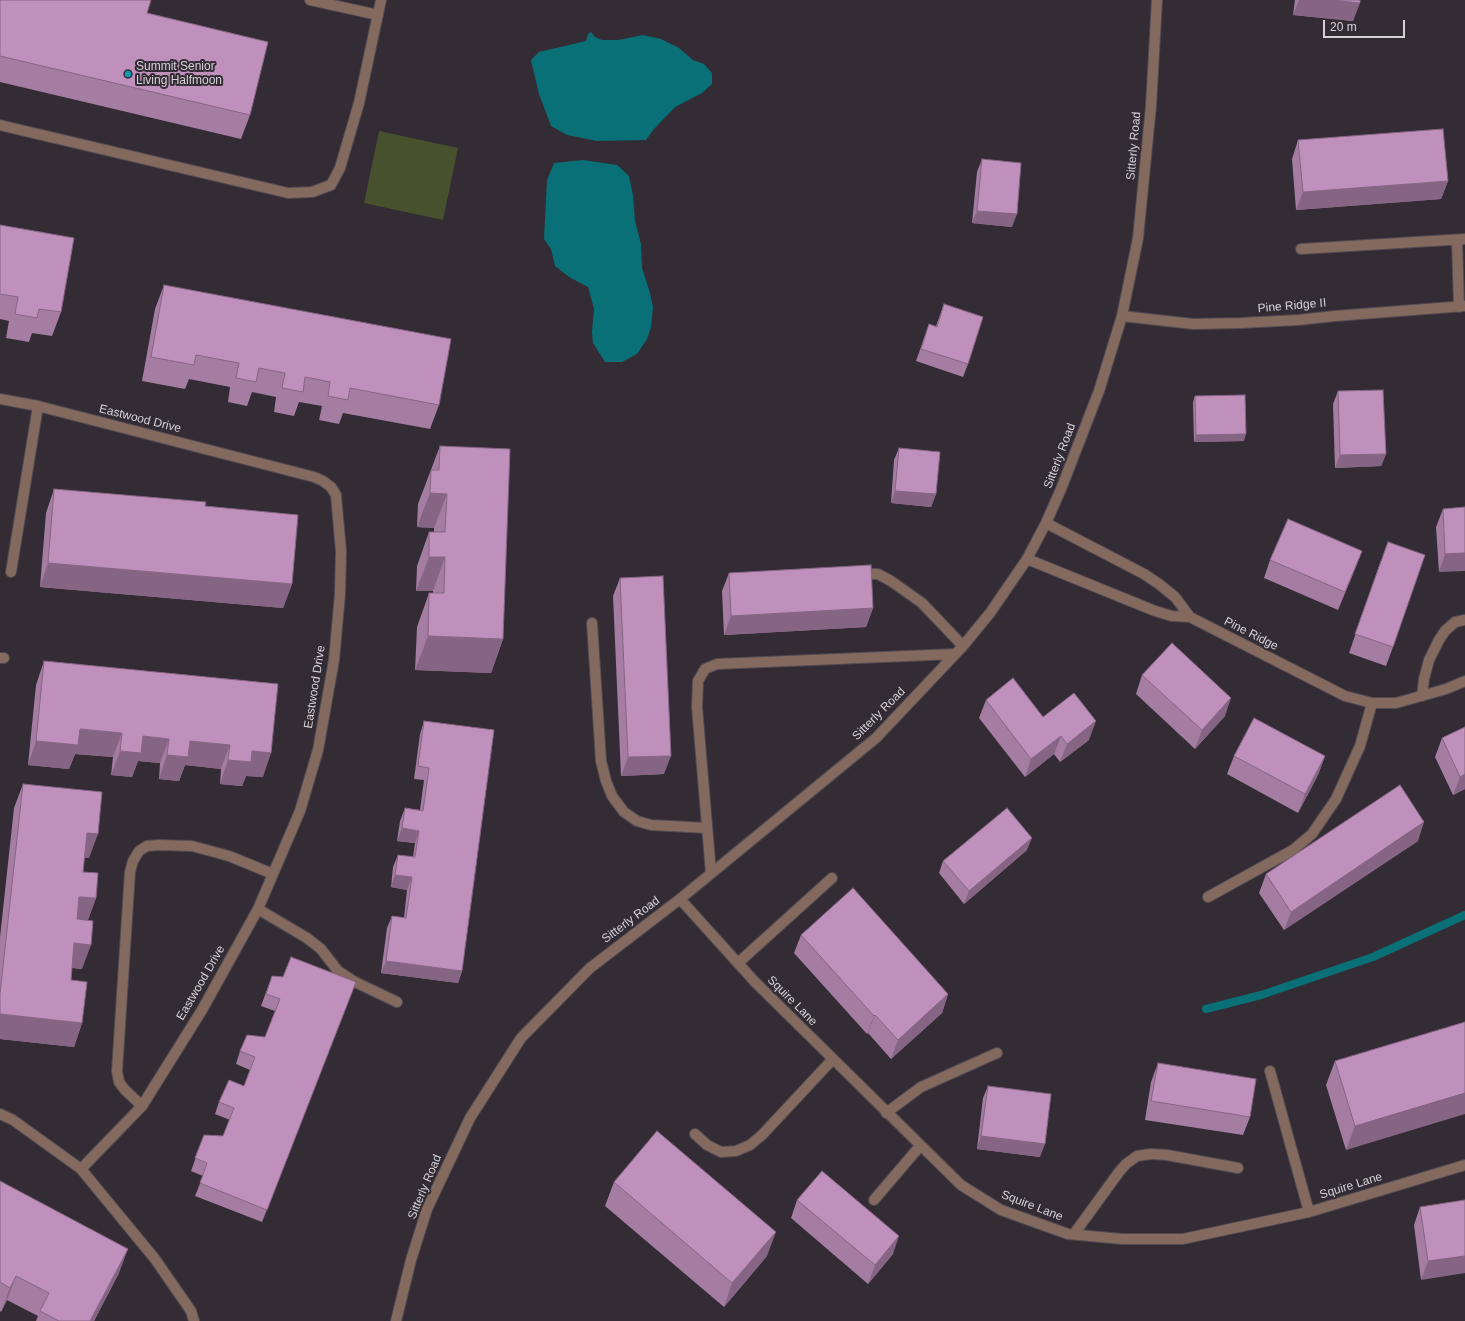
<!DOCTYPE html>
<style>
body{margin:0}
#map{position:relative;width:1465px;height:1321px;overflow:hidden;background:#332c35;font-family:Helvetica,sans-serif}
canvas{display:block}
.scale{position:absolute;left:1323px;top:20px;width:82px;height:18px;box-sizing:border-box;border:2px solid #d7d2d8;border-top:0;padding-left:5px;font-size:12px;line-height:14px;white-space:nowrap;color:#d7d2d8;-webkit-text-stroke:3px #332c35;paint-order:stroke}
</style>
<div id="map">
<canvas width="1465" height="1321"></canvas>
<div class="scale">20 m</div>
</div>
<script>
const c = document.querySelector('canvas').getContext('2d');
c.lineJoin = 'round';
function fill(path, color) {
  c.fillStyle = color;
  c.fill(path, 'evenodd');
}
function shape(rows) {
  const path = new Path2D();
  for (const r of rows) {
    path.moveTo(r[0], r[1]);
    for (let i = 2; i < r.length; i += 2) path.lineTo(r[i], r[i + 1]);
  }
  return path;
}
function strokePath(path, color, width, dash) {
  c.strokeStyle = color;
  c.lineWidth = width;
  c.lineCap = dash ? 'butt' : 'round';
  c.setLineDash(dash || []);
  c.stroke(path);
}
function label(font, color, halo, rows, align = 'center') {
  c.font = font + ' Helvetica,sans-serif';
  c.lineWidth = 4;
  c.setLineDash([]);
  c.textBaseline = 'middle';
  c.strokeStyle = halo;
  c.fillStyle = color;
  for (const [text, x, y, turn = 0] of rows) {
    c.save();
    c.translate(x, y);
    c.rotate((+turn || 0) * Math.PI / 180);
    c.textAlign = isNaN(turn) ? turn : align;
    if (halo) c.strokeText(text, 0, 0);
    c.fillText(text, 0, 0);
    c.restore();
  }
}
fill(shape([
 [379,131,458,148,443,220,364,203]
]), '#48512d');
fill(shape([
 [591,32,595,37,602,40,618,40,643,35,661,39,679,48,693,60,704,64,712,73,712,84,702,93,675,107,654,129,646,140,597,141,567,135,551,126,539,94,531,60,539,52,586,41,588,34],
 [583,160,617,165,629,176,633,195,635,221,641,244,642,268,650,293,653,307,651,327,647,339,637,354,622,362,605,362,593,343,592,332,594,309,588,287,569,277,555,266,551,249,544,239,547,180,554,163]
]), '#087076');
strokePath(shape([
 [1206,1009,1261,995,1373,957,1465,915]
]), '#087076', 8);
const minor = shape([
 [310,0,378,15],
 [0,125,288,193,312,192,331,185,340,168,359,103,381,0],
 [1457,240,1459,307],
 [1301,249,1465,239],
 [1122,316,1193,324,1241,323,1298,320,1335,316,1465,306],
 [0,399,38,406,314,477,323,481,331,487,336,495,341,551,340,594,334,660,318,750,300,811,258,909,202,1010,142,1106,81,1169,13,1120,0,1114],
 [1046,523,1144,574,1159,584,1175,597,1190,617],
 [1027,559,1155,611,1172,616,1190,617,1345,696,1372,703,1396,703,1446,689,1465,681],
 [11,572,38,406],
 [858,574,878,574,891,581,922,603,963,646],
 [592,623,601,761,606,781,612,796,624,812,637,821,651,825,707,828],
 [0,658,4,658],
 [1422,696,1424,679,1429,660,1439,640,1445,631,1455,622,1465,620],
 [711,873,697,707,698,681,705,669,717,664,955,654],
 [1208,897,1293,850,1312,834,1336,799,1360,746,1372,703],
 [680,899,755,982,961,1185,1001,1210,1068,1234,1122,1239,1183,1239,1309,1212,1465,1165],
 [258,909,307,938,321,949,338,971,355,982,397,1002],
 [738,963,832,878],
 [1270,1071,1309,1212],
 [142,1106,125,1090,119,1082,117,1071,130,872,133,861,139,851,147,846,159,845,192,846,229,856,273,874],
 [886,1113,921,1087,997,1053],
 [695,1134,707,1145,721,1152,736,1151,750,1145,762,1135,833,1059],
 [81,1169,155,1259,191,1311,194,1321],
 [874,1200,920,1146],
 [1074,1234,1119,1172,1126,1164,1137,1156,1151,1154,1167,1155,1238,1168],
 [396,1321,411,1260,427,1209,470,1118,521,1038,590,968,680,899,876,738,963,646,990,613,1027,559,1046,523,1061,489,1099,391,1122,316,1138,238,1151,106,1157,0]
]);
strokePath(minor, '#514a52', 12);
strokePath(minor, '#846a5e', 10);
fill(shape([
 [0,0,147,13,250,115,241,139,0,82],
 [1295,0,1360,0,1353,21,1293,15],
 [1298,140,1448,181,1441,199,1296,210,1292,159],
 [982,159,1012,227,972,223,977,172],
 [0,225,61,312,52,336,32,333,29,342,6,338,9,321,0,319],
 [164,285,439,405,430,429,343,413,339,424,319,420,322,406,299,402,294,416,274,412,276,397,252,392,247,406,228,402,230,387,189,379,185,389,142,381,155,309],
 [944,304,968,364,963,377,916,361,929,324,936,326],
 [1338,391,1386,454,1381,466,1335,468,1333,404],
 [1195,396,1244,441,1194,442,1193,402],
 [440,446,503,639,491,673,415,670,417,627,429,593,433,593,433,591,416,591,417,566,429,532,434,532,434,528,417,527,418,504],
 [899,448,936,494,931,507,891,503,894,460],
 [54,489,205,506,292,584,283,608,40,587,46,513],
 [1465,507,1439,572,1436,527,1443,509],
 [1362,551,1355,569,1338,610,1264,578,1270,560],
 [1381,560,1393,647,1386,666,1349,653],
 [729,573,873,608,866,627,724,635,722,591],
 [620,578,664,774,621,776,613,596],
 [44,661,278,684,263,777,246,776,242,786,220,784,221,769,185,765,179,781,159,779,160,763,138,761,132,777,111,775,113,757,75,754,69,769,28,765,36,685],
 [1142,675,1225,716,1195,749,1136,694],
 [986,700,1043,717,1089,740,1060,762,1054,754,1025,777,979,718],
 [424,721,462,971,458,983,381,973,387,928,392,916,404,918,407,890,391,887,393,867,398,855,413,857,415,843,397,841,400,821,405,808,420,810,424,780,414,779,420,734],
 [1465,727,1465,789,1453,795,1435,757,1442,738],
 [1234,756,1325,756,1318,775,1298,813,1227,774],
 [23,784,89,858,84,857,83,872,96,898,88,920,82,969,72,968,71,980,82,1023,74,1047,0,1039,0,937,14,808],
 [1418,841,1284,930,1259,893,1266,874],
 [1027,850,964,904,939,873,943,861],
 [801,935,948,994,942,1013,891,1059,868,1033,867,1034,794,953],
 [272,976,356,982,262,1222,195,1196,203,1176,191,1171,204,1135,223,1136,230,1120,215,1114,219,1102,244,1086,250,1070,236,1064,240,1051,265,1037,275,1011,261,1006],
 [1465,1022,1346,1150,1326,1085,1335,1061],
 [1158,1063,1250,1117,1243,1135,1145,1120,1151,1082],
 [988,1086,1040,1157,977,1149,983,1098],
 [0,1181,119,1273,94,1321,36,1321,38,1316,7,1300,1,1312,0,1311],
 [614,1182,767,1256,724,1307,605,1206],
 [797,1200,893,1254,868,1284,791,1218],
 [1465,1200,1421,1280,1414,1225,1420,1207]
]), '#a57ca2');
fill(shape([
 [1299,0,1332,0,1360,3,1353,21,1293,15],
 [1448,181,1441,199,1296,210,1303,192],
 [977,211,1017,214,1012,227,972,223],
 [1246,434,1244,441,1194,442,1196,435],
 [1386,454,1381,466,1335,468,1340,455],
 [895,491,936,494,931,507,891,503],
 [430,493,447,494,434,528,417,527],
 [1362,551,1355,569,1338,610,1345,592],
 [1465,553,1465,571,1439,572,1445,554],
 [429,557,445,557,433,591,416,591],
 [48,563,292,584,283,608,40,587],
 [873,608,866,627,724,635,731,616],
 [428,636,503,639,491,673,415,670],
 [1231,698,1225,716,1195,749,1202,730],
 [1096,721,1089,740,1060,762,1067,744],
 [80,729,122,733,113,757,75,754,69,769,28,765,36,741],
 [143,736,169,739,160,763,138,761,132,777,111,775,120,751],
 [1061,736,1054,754,1025,777,1031,759],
 [190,741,230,745,221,769,185,765,179,781,159,779,167,755],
 [252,751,271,753,263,777,246,776,242,786,220,784,228,760],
 [671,756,664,774,621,776,628,757],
 [1325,756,1318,775,1298,813,1305,794],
 [1465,774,1465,789,1453,795,1460,777],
 [1424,822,1418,841,1284,930,1291,912],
 [402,828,419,831,415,843,397,841],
 [87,833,98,834,89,858,78,857],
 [1032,838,1027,850,964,904,969,891],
 [395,875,412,877,407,890,391,887],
 [79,897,96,898,87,922,71,921],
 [74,943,91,945,82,969,66,967],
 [386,961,462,971,458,983,381,973],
 [356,982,351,994,262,1222,267,1210],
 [948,994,942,1013,891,1059,898,1040],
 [0,1014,82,1023,74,1047,0,1039],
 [875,1015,868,1033,867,1034,874,1016],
 [1465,1093,1465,1114,1346,1150,1355,1126],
 [981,1136,1045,1144,1040,1157,977,1149],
 [776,1232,767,1256,724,1307,732,1283],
 [899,1236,893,1254,868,1284,875,1265],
 [128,1249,119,1273,94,1321,90,1321],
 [1465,1256,1465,1273,1421,1280,1428,1261],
 [16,1276,7,1300,1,1312,10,1288]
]), '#866584');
const building = shape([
 [0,0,151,0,147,13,268,42,250,115,0,56,0,0],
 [1332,0,1360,0,1360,3,1332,0],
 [1443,129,1448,181,1303,192,1298,140,1443,129],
 [982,159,1021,163,1017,214,977,211,982,159],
 [0,225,74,238,61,312,39,309,37,318,15,314,18,297,0,294,0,225],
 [164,285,451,339,439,405,350,388,348,400,328,396,330,382,305,377,303,392,282,388,285,373,259,368,256,382,236,378,239,363,196,355,194,365,151,357,164,285],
 [944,304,983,317,968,364,921,349,929,324,937,327,944,304],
 [1383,390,1386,454,1340,455,1338,391,1383,390],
 [1245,395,1246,434,1196,435,1195,396,1245,395],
 [440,446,510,449,503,639,428,636,429,593,444,593,445,557,429,557,429,532,445,532,447,494,430,493,431,470,439,470,440,446],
 [899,448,940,452,936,494,895,491,899,448],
 [54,489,206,502,205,506,298,515,292,584,48,563,54,489],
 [1465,507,1465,553,1445,554,1443,509,1465,507],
 [1288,519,1362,551,1345,592,1270,560,1288,519],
 [1388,542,1425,555,1393,647,1355,634,1388,542],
 [871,565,873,608,731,616,729,573,871,565],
 [663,576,671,756,628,757,620,578,663,576],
 [1172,643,1231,698,1202,730,1142,675,1172,643],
 [44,661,278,684,271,753,252,751,251,762,228,760,230,745,190,741,188,757,167,755,169,739,143,736,141,753,120,751,122,733,80,729,78,745,36,741,44,661],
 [1013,678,1043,717,1074,693,1096,721,1067,744,1061,736,1031,759,986,700,1013,678],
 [1254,718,1325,756,1305,794,1234,756,1254,718],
 [424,721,494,730,462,971,386,961,392,916,406,918,412,877,395,875,398,855,415,857,419,831,402,828,405,808,423,811,429,768,418,766,424,721],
 [1465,727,1465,774,1460,777,1442,738,1465,727],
 [23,784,102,792,98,834,87,833,83,872,98,873,96,898,79,897,77,919,93,921,91,945,74,943,71,980,87,982,82,1023,0,1014,0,994,23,784],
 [1400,785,1424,822,1291,912,1266,874,1400,785],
 [1007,808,1032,838,969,891,943,861,1007,808],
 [853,888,948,994,898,1040,875,1015,874,1016,801,935,853,888],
 [291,957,356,982,267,1210,200,1183,207,1163,195,1158,204,1135,223,1136,234,1108,219,1102,229,1080,244,1086,255,1057,240,1051,247,1035,265,1037,280,999,266,994,272,976,283,977,291,957],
 [1465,1022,1465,1093,1355,1126,1335,1061,1465,1022],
 [1158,1063,1256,1079,1250,1117,1151,1101,1158,1063],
 [988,1086,1051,1094,1045,1144,981,1136,988,1086],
 [657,1131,776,1232,732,1283,614,1182,657,1131],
 [822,1171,899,1236,875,1265,797,1200,822,1171],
 [0,1181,128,1249,90,1321,59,1321,40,1311,49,1293,16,1276,10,1288,0,1282,0,1181],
 [1465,1200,1465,1256,1428,1261,1420,1207,1465,1200]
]);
fill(building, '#c090bc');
strokePath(building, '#866584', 1);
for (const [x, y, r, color] of [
 [128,74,4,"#0f9aa8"]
]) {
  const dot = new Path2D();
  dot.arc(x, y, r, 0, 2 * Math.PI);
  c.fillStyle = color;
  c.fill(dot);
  strokePath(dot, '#332c35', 1.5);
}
label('12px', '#d7d2d8', '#332c35', [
 ["Summit Senior",136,67],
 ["Living Halfmoon",136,81]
], 'left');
label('12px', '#d7d2d8', '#332c35', [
 ["Sitterly Road",1134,146,-85],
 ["Pine Ridge II",1292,306,-5],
 ["Eastwood Drive",140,419,14],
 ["Sitterly Road",1060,456,-69],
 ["Pine Ridge",1251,634,27],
 ["Eastwood Drive",315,687,-81],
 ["Sitterly Road",879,714,-45],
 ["Sitterly Road",631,920,-37],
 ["Eastwood Drive",201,983,-60],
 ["Squire Lane",792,1001,45],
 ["Squire Lane",1351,1186,-17],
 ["Sitterly Road",425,1187,-67],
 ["Squire Lane",1032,1206,21]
]);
</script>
